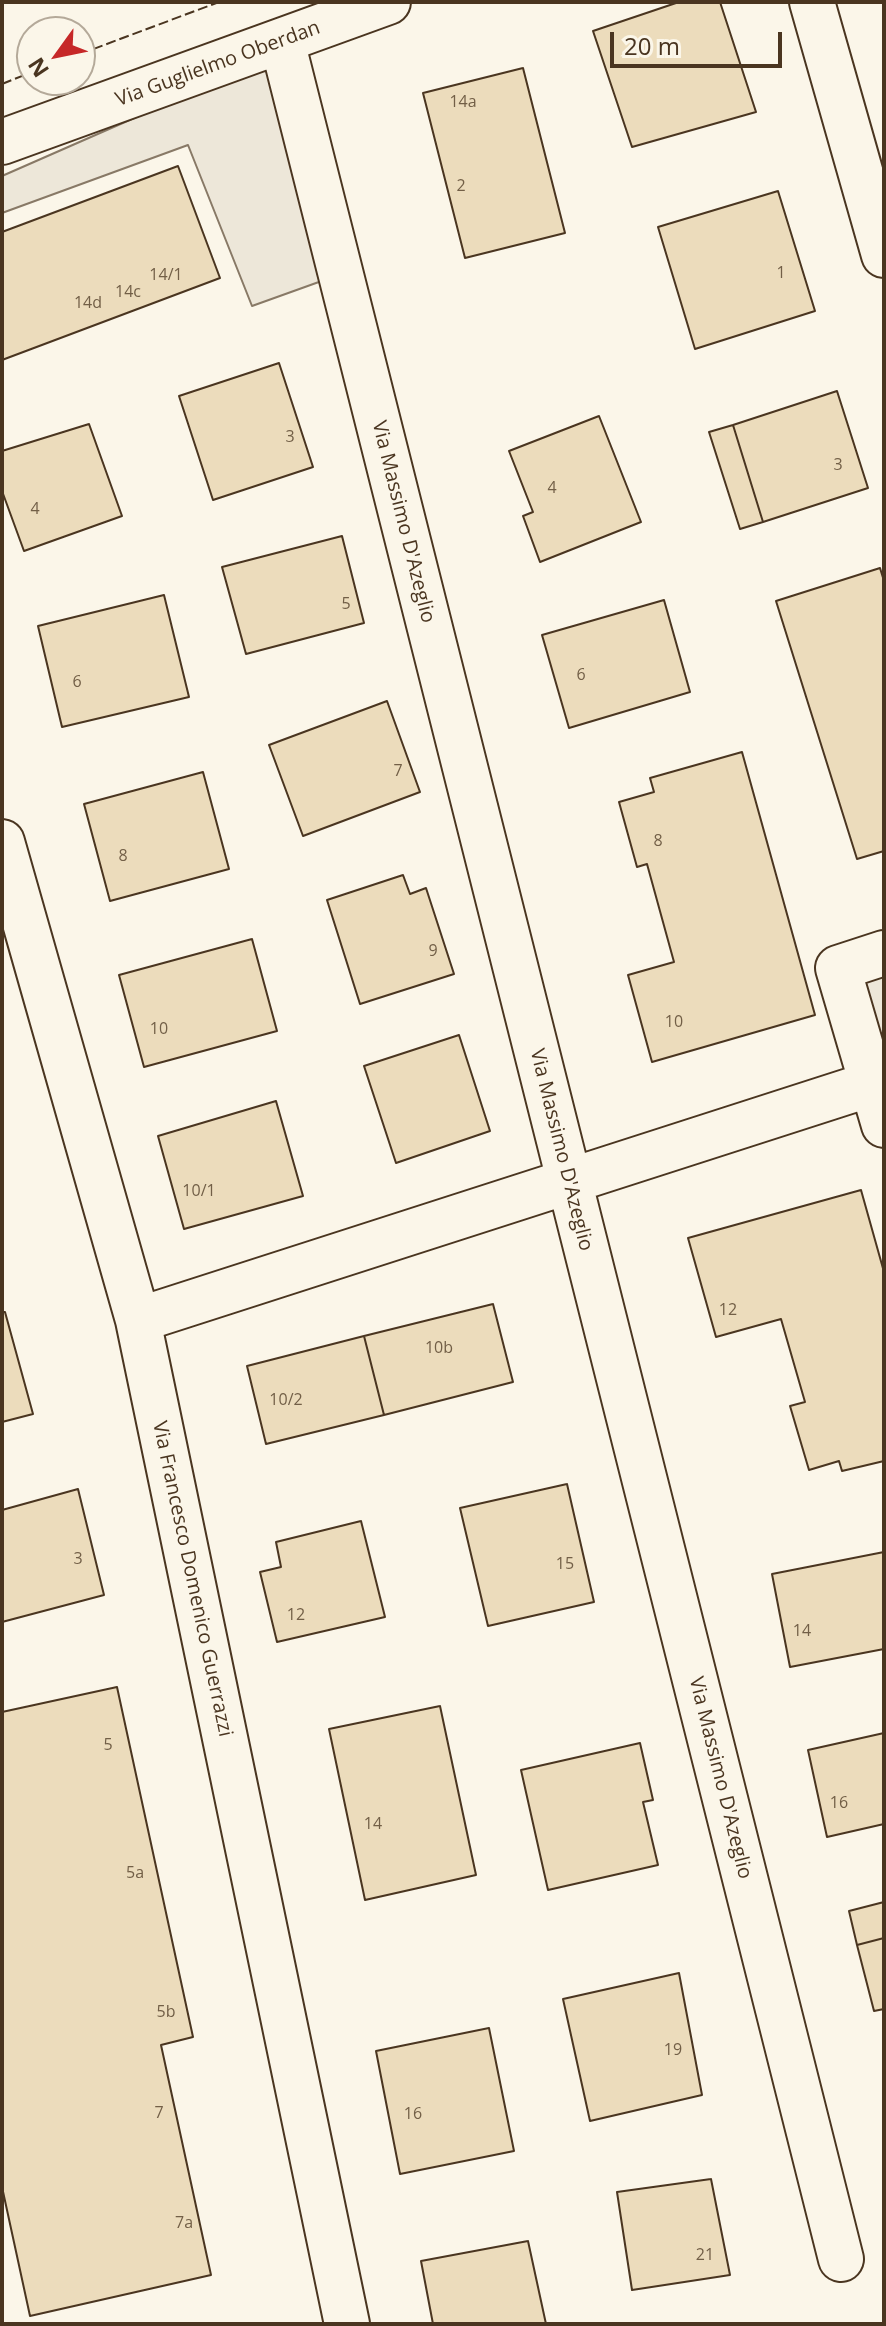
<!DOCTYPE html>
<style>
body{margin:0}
#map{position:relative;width:886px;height:2326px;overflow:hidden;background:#fbf6e9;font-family:"Open Sans",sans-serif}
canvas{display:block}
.frame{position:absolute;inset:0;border:4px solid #4a3520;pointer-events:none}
.north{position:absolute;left:16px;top:16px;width:80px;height:80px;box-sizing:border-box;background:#fbf6e9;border:2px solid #b4a999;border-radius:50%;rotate:237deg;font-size:22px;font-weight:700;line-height:32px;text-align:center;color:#4a3520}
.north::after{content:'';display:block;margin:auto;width:28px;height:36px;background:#c62828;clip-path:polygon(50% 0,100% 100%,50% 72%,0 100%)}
.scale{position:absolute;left:610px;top:32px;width:172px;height:36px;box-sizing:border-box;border:4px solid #4a3520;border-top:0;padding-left:10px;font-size:24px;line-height:28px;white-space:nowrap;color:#4a3520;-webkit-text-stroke:6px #fbf6e9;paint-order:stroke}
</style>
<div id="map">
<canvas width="886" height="2326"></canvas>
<div class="frame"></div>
<div class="north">N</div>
<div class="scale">20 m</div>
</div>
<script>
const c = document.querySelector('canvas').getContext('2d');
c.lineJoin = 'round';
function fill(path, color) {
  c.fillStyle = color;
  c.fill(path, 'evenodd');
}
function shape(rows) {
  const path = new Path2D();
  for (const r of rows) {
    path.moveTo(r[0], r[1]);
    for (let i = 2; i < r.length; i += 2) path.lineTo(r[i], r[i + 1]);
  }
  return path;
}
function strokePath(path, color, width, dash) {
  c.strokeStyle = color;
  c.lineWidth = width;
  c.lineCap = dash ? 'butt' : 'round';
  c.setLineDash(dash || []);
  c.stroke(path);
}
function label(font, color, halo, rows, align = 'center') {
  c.font = font + ' "Open Sans",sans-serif';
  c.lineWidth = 6;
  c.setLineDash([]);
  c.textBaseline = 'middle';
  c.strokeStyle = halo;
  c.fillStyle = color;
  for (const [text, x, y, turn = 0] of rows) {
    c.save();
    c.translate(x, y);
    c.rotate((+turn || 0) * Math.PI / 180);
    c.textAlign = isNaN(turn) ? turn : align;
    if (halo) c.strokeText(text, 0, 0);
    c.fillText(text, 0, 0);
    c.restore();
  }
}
const parking = shape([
 [271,58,330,278,252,306,188,145,2,213,2,176,271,58],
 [884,953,884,1125,838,968,884,953]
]);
fill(parking, '#ede7d9');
strokePath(parking, '#887966', 2);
const building = shape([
 [679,2,720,2,756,112,632,147,593,31,679,2],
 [523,68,565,233,465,258,423,93,523,68],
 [178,166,220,278,2,360,2,232,178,166],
 [778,191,815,311,695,349,658,227,778,191],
 [279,363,313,467,213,500,179,396,279,363],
 [837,391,868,488,763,522,733,425,837,391],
 [599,416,641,522,540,562,523,516,533,512,509,451,599,416],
 [89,424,122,516,24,551,2,491,2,451,89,424],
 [733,425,763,522,740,529,709,432,733,425],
 [342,536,364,623,246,654,222,567,342,536],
 [880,568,884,581,884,851,857,859,776,601,880,568],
 [164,595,189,697,62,727,38,626,164,595],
 [664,600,690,692,569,728,542,635,664,600],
 [387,701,420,792,303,836,269,745,387,701],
 [742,752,815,1015,652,1062,628,975,674,962,647,864,637,867,619,802,654,792,650,778,742,752],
 [203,772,229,869,110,901,84,804,203,772],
 [403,875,410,894,426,888,454,974,360,1004,327,900,403,875],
 [252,939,277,1031,144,1067,119,975,252,939],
 [459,1035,490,1131,396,1163,364,1066,459,1035],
 [276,1101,303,1196,184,1229,158,1136,276,1101],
 [861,1190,884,1272,884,1461,842,1471,839,1461,809,1470,790,1406,805,1402,781,1319,716,1337,688,1238,861,1190],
 [493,1304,513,1382,384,1415,364,1336,493,1304],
 [2,1312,5,1312,33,1414,2,1422,2,1312],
 [364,1336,384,1415,266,1444,247,1366,364,1336],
 [567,1484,594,1602,488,1626,460,1508,567,1484],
 [78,1489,104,1595,2,1622,2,1510,78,1489],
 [361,1521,385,1617,277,1642,260,1572,281,1567,276,1542,361,1521],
 [884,1552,884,1649,790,1667,772,1574,884,1552],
 [117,1687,193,2037,161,2045,211,2275,30,2316,2,2187,2,1712,117,1687],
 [440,1706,476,1875,365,1900,329,1729,440,1706],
 [884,1733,884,1824,827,1837,808,1750,884,1733],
 [640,1743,653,1800,643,1802,658,1865,548,1890,521,1770,640,1743],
 [884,1902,884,1938,857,1945,849,1911,884,1902],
 [884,1938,884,2009,874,2011,857,1945,884,1938],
 [679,1973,702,2095,590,2121,563,1999,679,1973],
 [489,2028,514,2151,400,2174,376,2051,489,2028],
 [711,2179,730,2275,632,2290,617,2192,711,2179],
 [528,2241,546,2324,433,2324,421,2261,528,2241]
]);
fill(building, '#ecdcbc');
strokePath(building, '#4a3520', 2);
const minor = shape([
 [812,2,884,255],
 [282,41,841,2259],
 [2,142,388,2],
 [2,842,138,1320,347,2324],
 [884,953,838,968,884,1125],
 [138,1320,871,1084]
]);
strokePath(minor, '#4a3520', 48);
strokePath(minor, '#fbf6e9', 44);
strokePath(shape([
 [80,54,219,2],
 [2,84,32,72]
]), '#4a3520', 2, [10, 4]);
label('16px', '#725f47', null, [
 ["14a",463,102],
 ["2",461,186],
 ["1",781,273],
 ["14/1",166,275],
 ["14c",128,292],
 ["14d",88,303],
 ["3",290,437],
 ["3",838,465],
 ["4",552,488],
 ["4",35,509],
 ["5",346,604],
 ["6",581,675],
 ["6",77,682],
 ["7",398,771],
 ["8",658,841],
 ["8",123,856],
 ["9",433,951],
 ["10",674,1022],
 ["10",159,1029],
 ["10/1",199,1191],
 ["12",728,1310],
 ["10b",439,1348],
 ["10/2",286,1400],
 ["3",78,1559],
 ["15",565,1564],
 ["12",296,1615],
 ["14",802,1631],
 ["5",108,1745],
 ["16",839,1803],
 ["14",373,1824],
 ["5a",135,1873],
 ["5b",166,2012],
 ["19",673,2050],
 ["7",159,2113],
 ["16",413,2114],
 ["7a",184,2223],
 ["21",705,2255]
]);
label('20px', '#4a3520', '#fbf6e9', [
 ["Via Guglielmo Oberdan",218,64,-20],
 ["Via Massimo D'Azeglio",403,522,76],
 ["Via Massimo D'Azeglio",561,1150,76],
 ["Via Francesco Domenico Guerrazzi",192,1579,78],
 ["Via Massimo D'Azeglio",720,1778,76]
]);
</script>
